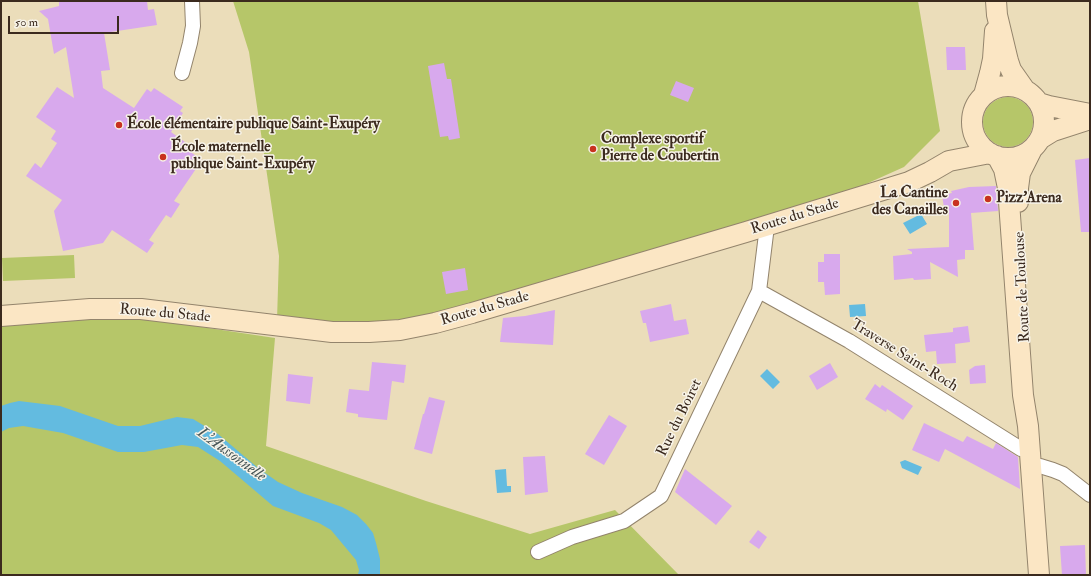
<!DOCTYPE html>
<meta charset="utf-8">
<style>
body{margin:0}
#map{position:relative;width:1091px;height:576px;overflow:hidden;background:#ebddba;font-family:"IM FELL Double Pica",serif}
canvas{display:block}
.frame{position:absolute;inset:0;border:2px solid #3b2a1e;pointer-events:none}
.scale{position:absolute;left:8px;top:16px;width:111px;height:18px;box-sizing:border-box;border:2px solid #3b2a1e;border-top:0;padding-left:5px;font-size:12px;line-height:14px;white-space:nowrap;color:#3b2a1e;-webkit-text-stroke:3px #f7f3e8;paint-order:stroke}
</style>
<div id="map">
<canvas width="1091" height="576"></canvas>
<div class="frame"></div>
<div class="scale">50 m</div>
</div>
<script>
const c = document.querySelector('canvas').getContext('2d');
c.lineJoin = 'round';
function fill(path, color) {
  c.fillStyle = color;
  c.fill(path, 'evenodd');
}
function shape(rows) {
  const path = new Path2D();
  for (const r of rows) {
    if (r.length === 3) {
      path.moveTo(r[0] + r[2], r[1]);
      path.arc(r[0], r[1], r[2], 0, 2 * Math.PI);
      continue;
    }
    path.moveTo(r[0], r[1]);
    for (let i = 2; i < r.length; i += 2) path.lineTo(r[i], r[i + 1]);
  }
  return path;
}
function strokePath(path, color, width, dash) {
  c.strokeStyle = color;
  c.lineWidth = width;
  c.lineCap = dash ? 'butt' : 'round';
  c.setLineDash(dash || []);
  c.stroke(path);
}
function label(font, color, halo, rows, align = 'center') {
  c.font = font + ' "IM FELL Double Pica",serif';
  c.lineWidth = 3;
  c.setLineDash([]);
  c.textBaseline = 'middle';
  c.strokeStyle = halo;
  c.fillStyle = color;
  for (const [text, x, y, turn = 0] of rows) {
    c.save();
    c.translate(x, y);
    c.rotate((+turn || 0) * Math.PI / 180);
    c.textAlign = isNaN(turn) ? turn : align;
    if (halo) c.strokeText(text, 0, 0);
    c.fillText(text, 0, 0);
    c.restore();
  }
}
fill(shape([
 [233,1,918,1,940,131,904,167,857,188,514,291,415,318,354,323,277,320,279,256,249,52],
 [1008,122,25],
 [74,255,75,278,3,281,2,258],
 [100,316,148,319,275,338,266,446,426,501,530,534,615,510,679,575,1,575,1,323]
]), '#b6c669');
fill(shape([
 [921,214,927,224,910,234,903,223],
 [865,304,866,316,850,317,849,305],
 [767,369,780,382,773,389,760,376],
 [19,401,60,406,118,426,140,426,177,417,193,419,218,434,258,468,278,482,302,493,342,507,357,515,366,524,373,533,376,543,380,559,380,575,358,575,359,570,356,560,331,530,319,523,273,506,220,461,198,447,182,445,144,452,118,452,63,433,23,426,9,428,1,432,1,406,10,403],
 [905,460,922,467,918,475,902,468,900,462],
 [506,469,507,486,511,486,511,492,497,493,495,470]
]), '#63bbe0');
fill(shape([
 [59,1,147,1,148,10,154,9,157,25,104,33,110,70,101,71,103,88,134,108,147,89,151,92,154,88,183,107,180,111,183,113,171,132,192,147,189,151,202,160,174,201,180,204,171,218,166,215,149,240,154,243,147,253,112,230,103,243,63,251,54,211,62,200,26,176,35,163,41,168,57,143,51,139,56,131,36,117,57,87,74,98,66,47,54,54,48,19,39,11,59,6],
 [946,47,965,47,966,70,947,70],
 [444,63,447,79,451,79,460,138,449,140,448,136,440,137,428,66],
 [676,81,694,88,688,102,670,95],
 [1090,158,1090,232,1081,232,1075,160],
 [996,186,998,211,971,213,974,250,965,250,965,259,957,260,958,277,930,262,931,279,914,280,913,278,894,280,893,256,912,254,912,252,907,249,949,247,949,214,945,214,942,195,952,193,951,191,969,187],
 [824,254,840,254,840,294,825,295,824,282,818,282,818,262,824,262],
 [465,268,468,290,446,294,442,272],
 [671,304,674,321,686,319,689,334,650,342,646,323,643,323,640,311],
 [555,310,553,345,500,342,503,318,525,316],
 [968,326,970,342,955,344,956,363,937,364,936,351,926,352,924,335,953,332,953,328],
 [372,362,406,365,404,383,392,381,387,420,358,417,358,414,346,412,349,389,369,391],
 [830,363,838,377,817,390,809,376],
 [985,365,986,383,970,384,969,370,975,366],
 [288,374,313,377,310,404,286,401],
 [875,384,880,388,882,385,913,406,903,420,887,409,886,412,865,399],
 [429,397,445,401,432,454,414,449,423,414,424,414],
 [609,415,627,426,604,465,585,454],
 [924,423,963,442,967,436,993,449,996,443,1018,457,1020,489,945,449,939,462,912,450],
 [545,456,548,492,525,495,523,457],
 [685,469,732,506,716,525,675,492],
 [758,530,767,537,759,549,749,542],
 [1085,545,1086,575,1062,575,1060,546]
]), '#d8a9ed');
const minor = shape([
 [182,73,190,43,193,26,192,1],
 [759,291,849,341,1021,449,1029,450],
 [1031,467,1040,466,1053,470,1063,474,1090,495],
 [538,552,572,537,624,521,661,496,759,291,767,226]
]);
const secondary = shape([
 [996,1,997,15,1008,61,1011,70,1025,90],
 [1008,122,36],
 [984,95,990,73,993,59,995,31],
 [1039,103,1049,106,1090,114],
 [1040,139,1053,131,1090,119],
 [997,156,1004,169,1008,188,1023,395,1028,426,1031,467,1039,575],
 [1018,202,1018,188,1020,173,1031,151],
 [1,316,90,309,141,309,332,332,369,332,400,330,435,323,472,313,746,232,909,182,930,172,949,161,990,153]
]);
strokePath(minor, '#93846c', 16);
strokePath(secondary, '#93846c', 22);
strokePath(minor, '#fff', 14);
strokePath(secondary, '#fbe6c4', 20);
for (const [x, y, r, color] of [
 [119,125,4,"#c8321e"],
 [593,149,4,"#c8321e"],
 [163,157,4,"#c8321e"],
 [988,199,4,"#c8321e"],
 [956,203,4,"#c8321e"]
]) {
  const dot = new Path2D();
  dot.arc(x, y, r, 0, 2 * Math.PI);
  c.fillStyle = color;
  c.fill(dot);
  strokePath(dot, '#f7f3e8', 1.5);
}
label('bold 15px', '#3b2a1e', '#f7f3e8', [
 ["École élémentaire publique Saint-Exupéry",127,125],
 ["Complexe sportif",601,140],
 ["Pierre de Coubertin",601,157],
 ["École maternelle",171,148],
 ["publique Saint-Exupéry",171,165],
 ["La Cantine",948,194,"right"],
 ["des Canailles",948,211,"right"],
 ["Pizz'Arena",996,199]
], 'left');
label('15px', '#3b2a1e', '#f7f3e8', [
 ["Route du Stade",795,217,-17],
 ["Route de Toulouse",1023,287,-93],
 ["Route du Stade",485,309,-16],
 ["Route du Stade",165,314,5],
 ["Traverse Saint-Roch",904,356,32],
 ["Rue du Boiret",680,418,-64]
]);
label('italic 16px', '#475658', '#f7f3e8', [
 ["L'Aussonnelle",231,455,36]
]);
</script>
